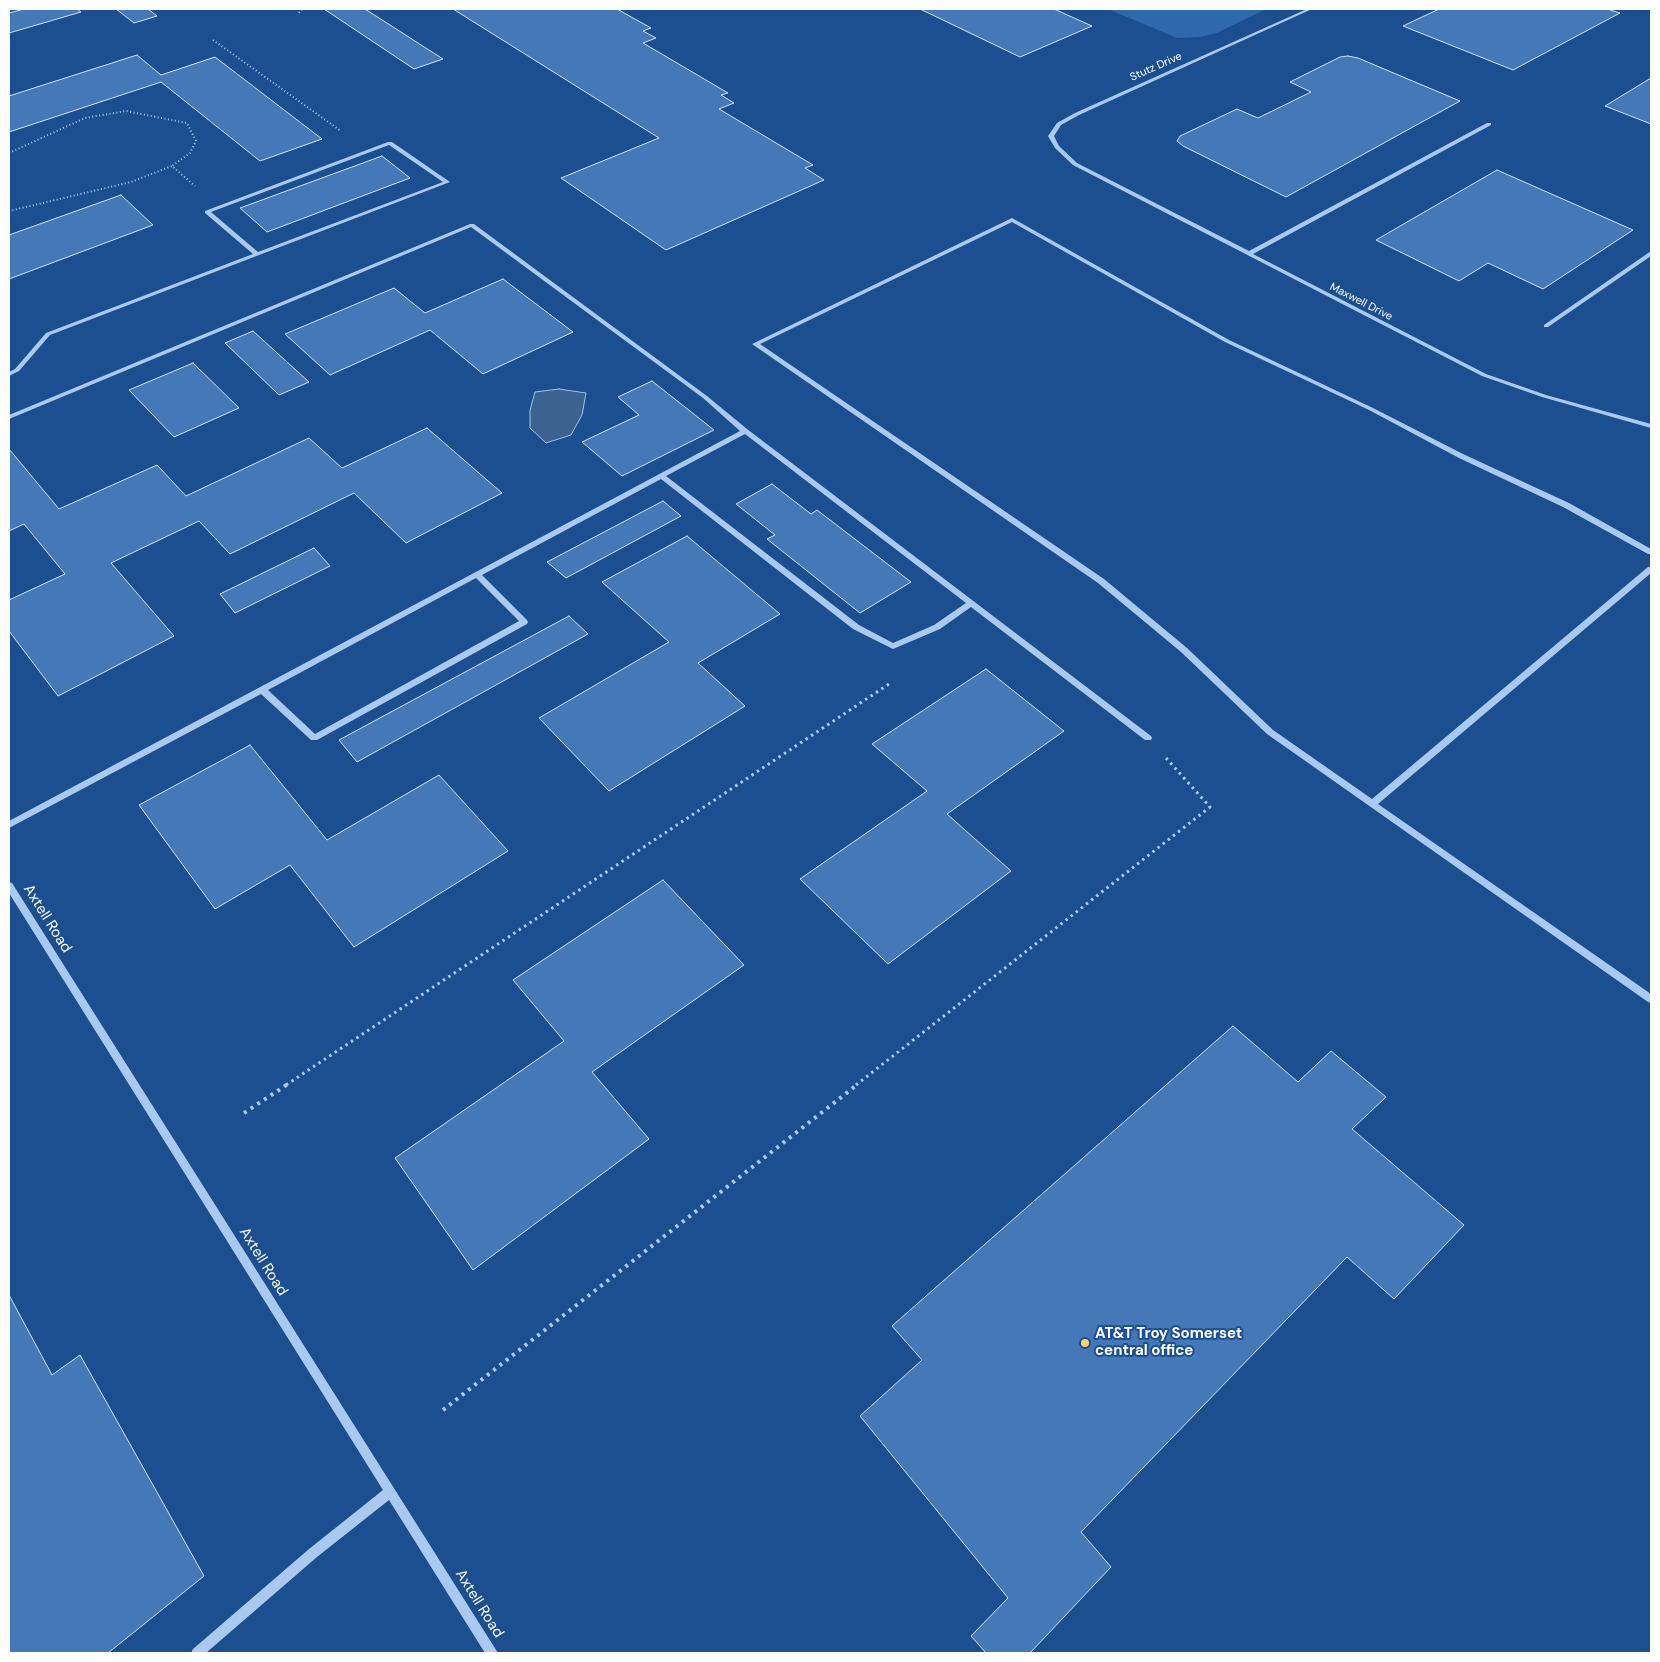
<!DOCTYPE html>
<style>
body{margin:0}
#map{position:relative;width:1660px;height:1662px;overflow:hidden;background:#1b4f8f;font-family:"DM Sans",sans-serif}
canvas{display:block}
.frame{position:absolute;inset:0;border:10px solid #fff;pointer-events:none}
</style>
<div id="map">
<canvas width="1660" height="1662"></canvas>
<div class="frame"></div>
</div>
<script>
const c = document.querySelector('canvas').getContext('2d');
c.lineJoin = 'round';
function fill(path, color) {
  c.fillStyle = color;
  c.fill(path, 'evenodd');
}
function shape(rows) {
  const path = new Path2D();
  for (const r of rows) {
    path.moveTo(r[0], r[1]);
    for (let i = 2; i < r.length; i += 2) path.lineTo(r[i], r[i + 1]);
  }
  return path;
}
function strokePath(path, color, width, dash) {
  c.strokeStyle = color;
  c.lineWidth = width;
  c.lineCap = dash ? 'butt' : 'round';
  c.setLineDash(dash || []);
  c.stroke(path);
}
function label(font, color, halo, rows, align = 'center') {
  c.font = font + ' "DM Sans",sans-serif';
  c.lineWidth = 4;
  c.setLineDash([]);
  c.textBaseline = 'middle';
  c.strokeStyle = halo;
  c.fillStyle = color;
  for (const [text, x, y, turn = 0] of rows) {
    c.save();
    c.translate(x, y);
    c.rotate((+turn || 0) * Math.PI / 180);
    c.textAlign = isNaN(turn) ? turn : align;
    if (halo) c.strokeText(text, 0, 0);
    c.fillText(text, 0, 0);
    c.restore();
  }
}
fill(shape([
 [1108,9,1266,9,1217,33,1200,37,1177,38]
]), '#2e69ad');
const water = shape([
 [559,389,586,393,582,415,571,435,546,443,530,428,530,410,535,392,559,389]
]);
fill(water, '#3c6290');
strokePath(water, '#9cc4f0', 1);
const building = shape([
 [24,9,77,9,81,12,9,33,9,13,24,9],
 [116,9,148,9,157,16,134,23,116,9],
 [324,9,365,9,443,59,414,69,324,9],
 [453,9,617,9,651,28,643,31,656,38,643,43,728,93,721,95,734,103,719,109,813,165,805,168,824,180,666,250,561,178,659,138,453,9],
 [920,9,1054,9,1092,26,1020,57,920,9],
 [1439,9,1607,9,1620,13,1513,70,1403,26,1439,9],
 [137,55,161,75,215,57,322,139,260,161,161,82,9,132,9,96,137,55],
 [1348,56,1358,58,1460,101,1286,197,1183,146,1177,141,1180,136,1237,109,1258,118,1311,92,1290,82,1340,57,1348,56],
 [1651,78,1651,124,1605,106,1651,78],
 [382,156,410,178,267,232,240,208,382,156],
 [1497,170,1633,230,1543,289,1488,263,1459,281,1376,240,1497,170],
 [121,195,153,225,9,279,9,235,121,195],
 [503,279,573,332,483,374,430,330,330,375,285,334,394,288,425,313,503,279],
 [253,331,309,382,279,395,225,343,253,331],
 [193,363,239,408,174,437,129,390,193,363],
 [652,381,714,430,622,476,582,442,639,415,618,397,652,381],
 [427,428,502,493,406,543,354,493,230,554,199,521,111,563,174,636,58,696,9,631,9,600,65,574,24,524,9,531,9,449,59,509,157,465,186,496,309,438,342,468,427,428],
 [772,484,811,514,817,510,911,582,860,613,767,539,775,535,736,504,772,484],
 [663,501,681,516,566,578,547,562,663,501],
 [687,536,780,614,698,663,745,706,609,791,539,718,669,642,602,582,687,536],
 [314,548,330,566,235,613,220,594,314,548],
 [569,616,588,634,357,762,339,740,569,616],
 [986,669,1064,731,947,814,1011,871,888,964,800,879,927,791,872,744,986,669],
 [250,745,327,840,439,775,508,851,354,947,290,865,215,909,139,805,250,745],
 [663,880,744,965,592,1072,649,1139,473,1270,395,1158,564,1041,513,980,663,880],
 [1233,1026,1298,1082,1331,1051,1386,1097,1352,1129,1464,1225,1394,1299,1347,1257,1081,1532,1111,1567,1030,1653,986,1653,971,1636,1008,1598,860,1416,922,1360,892,1326,1233,1026],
 [9,1295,52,1375,80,1355,204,1576,108,1653,9,1653,9,1295]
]);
fill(building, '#4478b7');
strokePath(building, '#cfe3fa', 1);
strokePath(shape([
 [299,13,302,9],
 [213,40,341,131],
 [9,153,85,118,126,111,187,123,196,141,190,153,172,166],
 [9,211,131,182,172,166,195,186]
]), '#a9c9ee', 2, [1, 2.5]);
strokePath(shape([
 [286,1085,889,684],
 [856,1085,1210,807,1166,758]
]), '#a9c9ee', 3, [2.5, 4]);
strokePath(shape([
 [244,1113,288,1084],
 [443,1410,858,1084]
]), '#a9c9ee', 4, [3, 5]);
fill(shape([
 [1307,9,1312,9,1079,115,1061,125,1054,136,1059,146,1077,163,1249,251,1487,123,1491,123,1491,125,1253,254,1486,374,1546,395,1651,424,1651,428,1542,397,1482,376,1073,165,1055,148,1048,136,1057,123,1075,113,1307,9],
 [388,142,392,142,450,182,50,335,19,371,9,376,9,372,15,369,46,333,253,254,205,213,205,211,388,142],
 [389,145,443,182,258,252,211,212,389,145],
 [1012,218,1229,340,1373,408,1463,454,1569,503,1651,549,1651,554,1648,554,1563,507,1459,458,1369,410,1225,342,1012,222,760,344,1104,579,1187,648,1273,730,1372,799,1648,567,1651,567,1651,573,1378,804,1651,994,1651,1003,1648,1002,1267,734,1181,652,1098,583,752,344,1012,218],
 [470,224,474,224,707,396,747,429,1151,736,1152,738,1151,740,1145,740,971,607,940,629,893,649,853,629,661,479,482,575,527,620,528,622,527,624,317,740,311,740,261,694,9,828,9,821,740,431,703,398,471,227,9,419,9,415,470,224],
 [745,434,966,603,934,625,893,643,859,625,666,476,745,434],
 [476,578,519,621,315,734,268,690,476,578],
 [1651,251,1651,256,1548,327,1544,327,1544,325,1651,251],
 [9,882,12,883,498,1653,485,1653,389,1500,317,1557,206,1653,191,1653,193,1649,309,1549,383,1490,9,893,9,882]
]), '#a9c9ee');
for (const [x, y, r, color] of [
 [1085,1343,5,"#ffd166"]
]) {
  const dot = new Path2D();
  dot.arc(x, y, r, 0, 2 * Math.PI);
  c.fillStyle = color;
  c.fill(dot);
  strokePath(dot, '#1b4f8f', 2);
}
label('11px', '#fff', '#1b4f8f', [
 ["Stutz Drive",1156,67,-24],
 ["Maxwell Drive",1361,302,27]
]);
label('15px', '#fff', '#1b4f8f', [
 ["Axtell Road",47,919,58],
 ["Axtell Road",263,1262,58],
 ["Axtell Road",479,1604,58]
]);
label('bold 15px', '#fff', '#1b4f8f', [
 ["AT&T Troy Somerset",1095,1334],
 ["central office",1095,1351]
], 'left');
</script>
